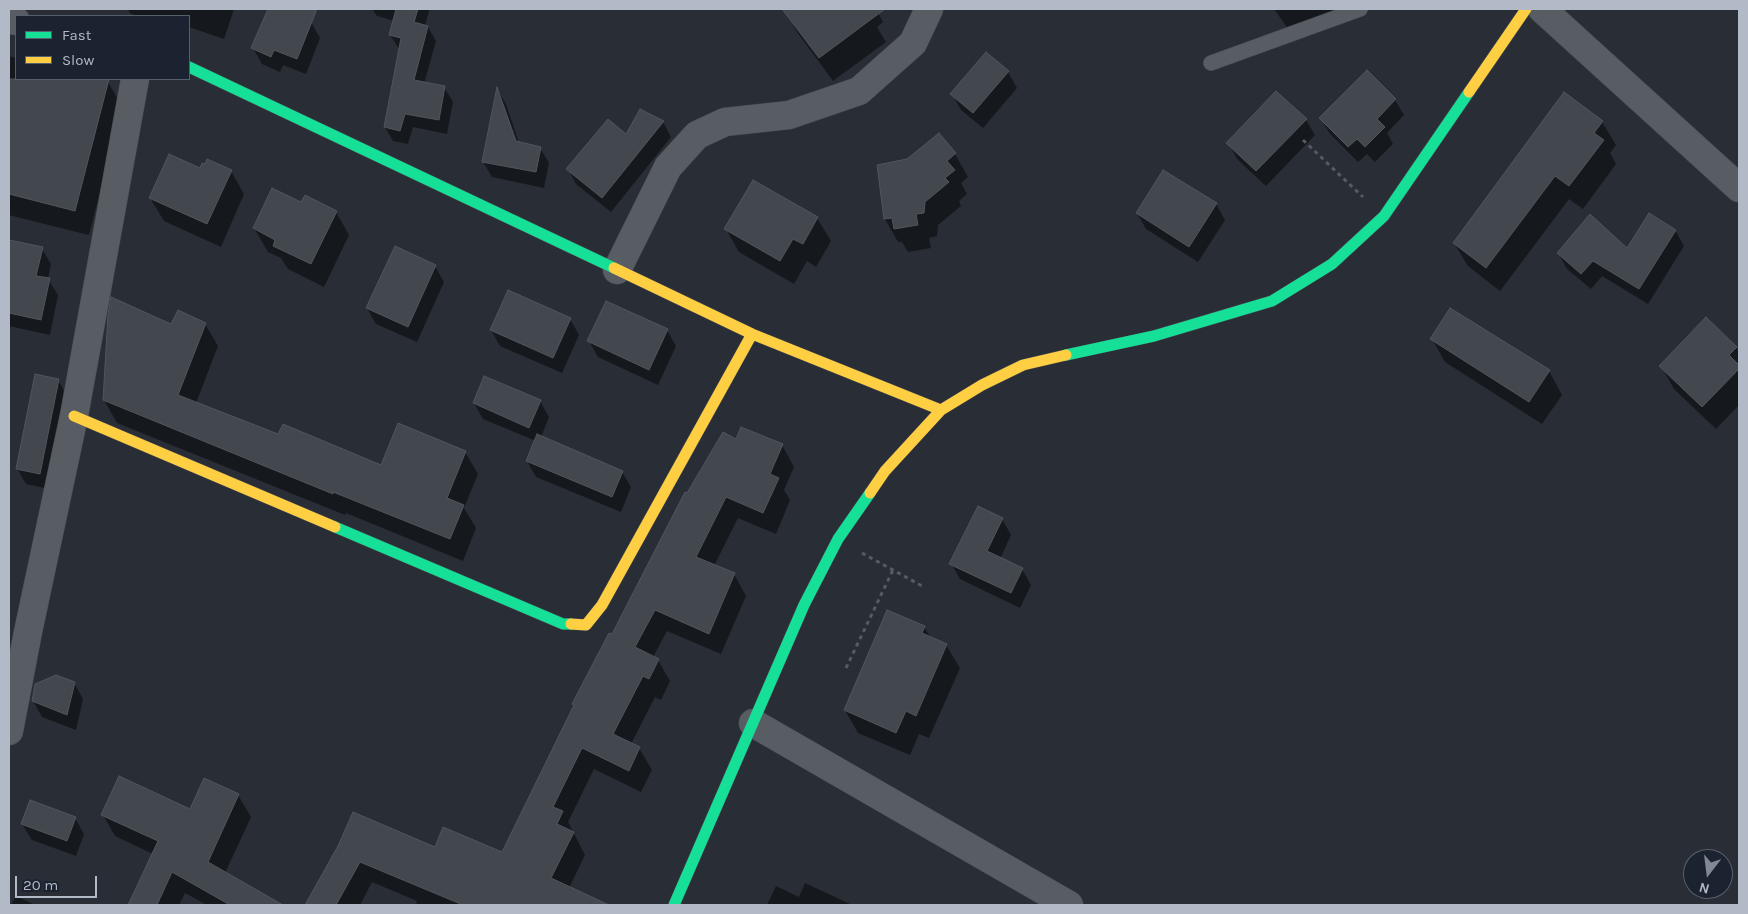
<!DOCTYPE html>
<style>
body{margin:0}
#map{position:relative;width:1748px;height:914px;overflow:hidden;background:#292d35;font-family:Karla,sans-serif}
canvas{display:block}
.frame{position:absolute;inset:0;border:10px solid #b2b9c7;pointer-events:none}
.legend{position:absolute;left:15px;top:15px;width:175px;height:65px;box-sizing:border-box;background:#1c2330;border:1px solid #585f6c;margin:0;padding:6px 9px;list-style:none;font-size:15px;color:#b2b9c7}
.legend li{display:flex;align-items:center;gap:10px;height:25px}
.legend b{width:25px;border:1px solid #585f6c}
.north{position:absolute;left:1683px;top:849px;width:50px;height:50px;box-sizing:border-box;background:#1c2330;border:1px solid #585f6c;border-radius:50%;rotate:195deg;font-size:14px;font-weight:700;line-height:20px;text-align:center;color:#b2b9c7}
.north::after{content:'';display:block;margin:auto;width:18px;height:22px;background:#828894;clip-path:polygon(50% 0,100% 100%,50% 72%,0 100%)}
.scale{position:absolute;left:15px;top:876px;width:82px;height:22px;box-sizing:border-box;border:2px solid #b2b9c7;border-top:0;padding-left:6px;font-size:15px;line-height:18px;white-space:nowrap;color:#b2b9c7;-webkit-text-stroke:4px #1c2330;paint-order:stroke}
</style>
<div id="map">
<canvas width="1748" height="914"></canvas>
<div class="frame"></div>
<ul class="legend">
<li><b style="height:6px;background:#16e098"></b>Fast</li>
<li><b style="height:6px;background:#ffcf43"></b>Slow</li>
</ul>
<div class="north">N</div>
<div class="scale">20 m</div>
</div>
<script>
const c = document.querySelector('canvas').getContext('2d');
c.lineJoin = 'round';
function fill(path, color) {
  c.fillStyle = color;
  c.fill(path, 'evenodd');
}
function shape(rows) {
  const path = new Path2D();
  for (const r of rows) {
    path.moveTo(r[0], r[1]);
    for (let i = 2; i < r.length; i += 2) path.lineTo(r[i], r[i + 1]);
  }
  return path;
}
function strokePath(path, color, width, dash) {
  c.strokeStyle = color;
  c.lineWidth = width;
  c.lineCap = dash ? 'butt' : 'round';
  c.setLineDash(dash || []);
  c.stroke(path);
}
fill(shape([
 [121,9,234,9,224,39,189,27,189,16,139,16,131,14,128,10],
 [269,9,297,9,303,19,311,22,320,38,306,74,283,65,280,72,262,64,253,48],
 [372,9,428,9,429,11,425,26,428,27,436,41,424,84,444,87,453,102,447,134,413,127,408,144,393,141,385,127,400,50,390,35,394,21,377,16],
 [784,9,876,9,883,22,877,27,886,42,833,81,797,32],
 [1274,9,1352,9,1294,37],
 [9,56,16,58,16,79,97,79,108,82,122,106,89,235,9,215],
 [1008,72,1017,88,983,128,961,110,952,94],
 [1367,72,1395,100,1404,115,1387,133,1393,144,1375,162,1367,154,1358,162,1330,134,1321,119],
 [498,91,506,104,519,143,540,148,549,163,544,188,492,177,483,162],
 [641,110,663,122,671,137,611,212,576,184,568,169,626,136],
 [1306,120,1315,135,1266,186,1237,159,1228,143],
 [1602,122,1616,145,1610,153,1616,164,1583,209,1569,199,1500,291,1468,266,1454,243],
 [955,154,968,177,961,183,967,194,959,201,961,206,938,225,937,236,929,238,931,248,908,252,902,242,898,242,885,219,879,166],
 [201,170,231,171,244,194,221,247,164,221,150,198],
 [302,204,336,212,349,235,324,287,288,269,281,258,268,252,254,228],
 [1216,204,1225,220,1198,262,1146,229,1137,213],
 [817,218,831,241,816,267,807,261,794,284,739,252,726,229],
 [1675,230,1684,246,1648,304,1602,276,1591,289,1567,269,1558,253,1627,249],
 [9,241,42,249,51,264,48,279,58,295,50,335,9,326],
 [435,266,444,282,417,342,376,324,367,308],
 [570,319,579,335,562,373,500,346,491,330],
 [205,324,218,346,196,403,279,436,382,466,465,452,478,474,464,508,476,528,463,561,346,513,345,515,117,423,104,400,172,326],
 [667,330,676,346,658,385,598,357,589,341],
 [1432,339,1549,371,1562,395,1542,424,1445,362],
 [1736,347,1739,353,1739,405,1716,429,1674,389,1661,366],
 [58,380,67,396,49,489,26,484,17,468],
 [540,401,549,417,541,437,622,472,631,487,621,512,536,477,527,461,536,441,483,419,474,403],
 [736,441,782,445,794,467,784,490,790,500,776,534,738,518,714,566,734,574,746,596,721,654,667,631,653,657,658,660,670,681,661,700,655,697,631,744,639,748,652,770,641,792,594,769,568,822,585,855,569,888,603,905,416,905,417,901,372,882,360,905,307,905,340,847,435,849,503,854,575,707,573,704,688,495],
 [1002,519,1011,535,1000,559,1022,569,1031,585,1020,608,960,579,951,563],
 [924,627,931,638,946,645,960,668,929,738,919,734,910,755,858,733,845,710],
 [74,683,83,699,76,730,42,717,33,701],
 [238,795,251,817,225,873,280,905,207,905,185,893,179,905,130,905,153,854,115,836,103,815,191,810],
 [75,818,84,834,76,856,32,840,22,824],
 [805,883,852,905,767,905,776,886,799,897],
 [16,896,35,905,11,905]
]), '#0007');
const building = shape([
 [268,9,317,9,297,59,274,50,271,57,251,48,268,9],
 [396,9,418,9,414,22,428,26,414,80,445,86,439,120,405,114,400,131,384,127,401,38,389,35,396,9],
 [782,9,885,9,819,58,782,9],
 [986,52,1009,71,973,113,950,94,986,52],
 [1367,70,1396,99,1377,119,1385,127,1365,147,1357,139,1348,147,1319,118,1367,70],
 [9,79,109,79,75,211,9,194,9,79],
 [497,87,516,141,541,147,536,172,482,162,497,87],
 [1276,91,1307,119,1256,171,1226,143,1276,91],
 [1564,92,1603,121,1594,133,1604,140,1569,186,1555,176,1486,268,1453,243,1564,92],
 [640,109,664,121,602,198,566,169,608,119,626,134,640,109],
 [939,133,956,153,947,161,955,170,945,178,949,182,925,202,924,213,916,214,918,225,894,229,892,218,884,219,877,165,907,159,939,133],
 [169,154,200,168,202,163,205,164,207,159,232,170,207,224,149,198,169,154],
 [1163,170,1217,203,1189,247,1136,213,1163,170],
 [753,180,818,217,803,244,793,239,780,261,724,229,753,180],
 [272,188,301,202,305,195,337,211,311,264,273,246,275,240,253,228,272,188],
 [1649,213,1676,230,1639,289,1593,261,1581,274,1557,253,1590,214,1627,248,1649,213],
 [9,240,43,247,36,276,50,278,41,320,9,313,9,240],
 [395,246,436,265,408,327,366,308,395,246],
 [508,290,571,318,553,358,490,330,508,290],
 [111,297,171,324,178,310,206,323,178,395,278,434,283,424,381,465,398,423,466,451,447,498,464,505,450,539,333,492,333,494,103,400,108,315,111,297],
 [606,301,668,329,649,370,587,341,606,301],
 [1450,308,1550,370,1529,402,1430,339,1450,308],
 [1706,317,1737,347,1729,355,1739,365,1739,369,1702,407,1659,366,1706,317],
 [35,374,59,379,40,474,16,469,35,374],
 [484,376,541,400,529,428,473,403,484,376],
 [741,427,783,444,770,474,779,478,763,513,726,497,696,557,735,573,709,634,655,610,635,647,659,659,649,679,643,676,613,734,640,747,629,771,582,748,553,807,563,811,557,824,574,832,551,878,609,905,463,905,360,862,336,905,305,905,338,846,353,812,435,847,443,827,502,852,574,705,572,704,609,633,612,634,685,492,687,493,723,432,736,439,741,427],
 [537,434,623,471,612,497,526,461,537,434],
 [978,506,1003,518,987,551,1023,568,1011,593,949,564,978,506],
 [887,610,925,626,922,633,947,644,916,716,906,711,896,733,844,710,887,610],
 [56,675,75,682,67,715,32,701,35,684,56,675],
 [119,776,190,809,204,778,239,794,208,862,283,905,230,905,172,872,157,905,128,905,158,841,101,815,119,776],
 [30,800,76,817,67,841,21,824,30,800]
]);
fill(building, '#43474e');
strokePath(building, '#51555d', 1);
const lane = shape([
 [1211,63,1360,9]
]);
const street = shape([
 [1542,9,1739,188],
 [9,20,16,21],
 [617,270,668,167,697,135,725,122,789,115,859,91,913,43,929,9],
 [753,723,1069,905],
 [9,731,28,632,74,416,135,79]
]);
const fast = shape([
 [189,67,614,268],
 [1066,355,1154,336,1272,301,1332,264,1384,216,1469,92],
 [335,527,563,624,571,624],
 [674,905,804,605,838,539,870,493]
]);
const slow = shape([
 [1469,92,1526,9],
 [614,268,752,334,941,410],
 [74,416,335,527],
 [870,493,885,471,941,410,982,385,1023,365,1066,355],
 [571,624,586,625,602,605,752,334]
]);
strokePath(lane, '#45484e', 16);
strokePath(street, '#45484e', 29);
strokePath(fast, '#45484e', 12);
strokePath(slow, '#45484e', 12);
strokePath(shape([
 [1303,140,1363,197],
 [862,553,924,587],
 [846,668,893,570]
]), '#565b61', 3, [4, 4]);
strokePath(lane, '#585c63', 15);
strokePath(street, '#585c63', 28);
strokePath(fast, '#16e098', 11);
strokePath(slow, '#ffcf43', 11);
</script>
